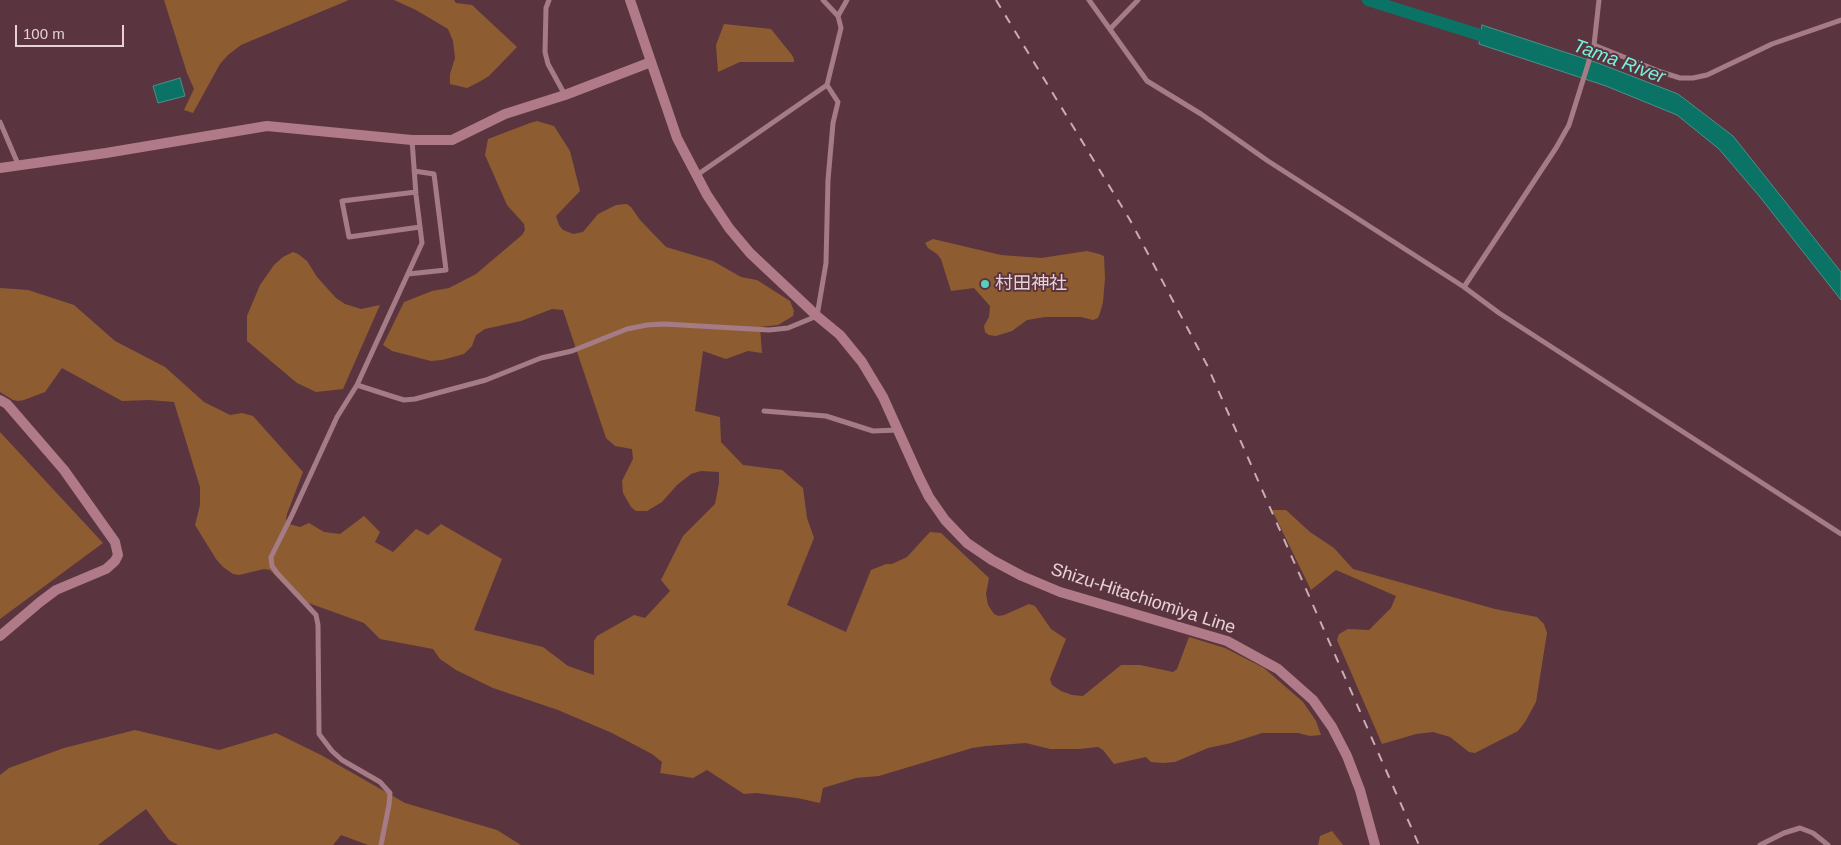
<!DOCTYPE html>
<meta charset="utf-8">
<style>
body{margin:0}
#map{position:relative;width:1841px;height:845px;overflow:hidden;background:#5a3540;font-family:Helvetica,sans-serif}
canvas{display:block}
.scale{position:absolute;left:15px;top:25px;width:109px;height:22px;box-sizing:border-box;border:2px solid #e7d0d6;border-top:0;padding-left:6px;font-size:15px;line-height:18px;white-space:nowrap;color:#e7d0d6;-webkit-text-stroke:4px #5a3540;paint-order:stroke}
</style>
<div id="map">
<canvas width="1841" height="845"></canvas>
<div class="scale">100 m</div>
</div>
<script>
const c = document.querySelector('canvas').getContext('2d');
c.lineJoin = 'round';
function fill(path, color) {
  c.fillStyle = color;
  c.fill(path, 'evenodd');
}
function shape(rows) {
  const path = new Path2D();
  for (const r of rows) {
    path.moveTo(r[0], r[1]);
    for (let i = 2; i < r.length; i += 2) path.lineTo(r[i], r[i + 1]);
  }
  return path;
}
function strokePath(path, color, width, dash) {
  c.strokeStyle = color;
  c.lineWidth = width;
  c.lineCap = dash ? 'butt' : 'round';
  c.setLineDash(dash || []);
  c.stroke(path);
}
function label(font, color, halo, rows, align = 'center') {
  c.font = font + ' Helvetica,"Noto Sans JP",sans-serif';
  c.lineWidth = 4;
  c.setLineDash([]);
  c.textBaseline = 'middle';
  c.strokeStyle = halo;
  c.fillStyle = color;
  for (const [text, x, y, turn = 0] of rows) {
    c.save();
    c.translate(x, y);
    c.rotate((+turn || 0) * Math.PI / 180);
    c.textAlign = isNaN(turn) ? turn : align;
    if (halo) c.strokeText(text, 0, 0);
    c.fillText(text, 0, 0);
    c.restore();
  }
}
fill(shape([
 [164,0,349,0,241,45,228,55,220,64,193,113,184,110,194,89,187,73],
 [394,0,454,0,456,3,472,5,517,47,489,76,479,82,467,88,450,84,450,74,455,58,453,41,448,29,416,10],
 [724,24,771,29,792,55,794,59,794,62,740,62,718,72,716,45],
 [537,121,554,126,570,151,580,191,556,216,559,225,563,230,573,234,583,232,598,214,616,205,627,204,631,207,640,220,666,247,713,261,741,277,757,280,790,301,794,311,793,316,778,325,760,327,762,353,748,351,726,359,703,351,695,411,720,417,721,442,743,465,782,470,803,488,807,518,814,538,787,605,846,632,871,570,886,564,892,564,907,557,930,532,941,533,989,578,986,594,988,605,994,614,999,616,1004,615,1029,604,1035,606,1051,629,1066,639,1050,679,1052,685,1061,691,1072,695,1083,696,1121,665,1140,665,1173,672,1177,669,1189,637,1225,648,1264,668,1303,702,1316,721,1321,735,1310,736,1298,733,1262,733,1231,743,1208,748,1175,762,1163,763,1151,762,1146,757,1114,764,1103,750,1098,747,1079,749,1050,749,1026,743,986,746,972,748,879,776,856,778,823,788,820,803,797,798,756,793,744,794,707,770,693,778,660,773,662,762,652,754,612,733,558,710,493,688,456,670,440,659,433,649,380,639,364,623,303,601,294,595,270,570,264,569,239,575,233,574,223,567,216,559,195,525,200,505,200,487,174,402,149,400,122,401,62,368,45,392,24,400,18,401,13,400,0,392,0,288,28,290,74,305,115,341,165,367,204,402,230,415,242,413,253,416,303,472,287,514,286,519,289,524,300,527,309,523,324,532,340,534,364,516,380,532,375,542,393,552,416,529,428,535,441,524,502,559,474,630,543,647,568,666,594,675,594,641,597,636,634,615,645,618,670,591,661,580,683,536,715,504,719,483,719,472,701,471,691,474,677,485,662,502,647,511,636,511,631,507,623,493,622,481,633,459,632,449,615,446,606,438,563,310,552,309,521,321,485,329,476,335,472,346,464,354,442,360,431,361,392,351,383,345,404,302,432,291,449,288,476,274,522,235,525,230,524,224,507,205,485,155,488,139,530,123],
 [933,239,1001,255,1041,258,1087,251,1099,254,1104,256,1105,278,1103,302,1100,313,1098,318,1093,320,1081,317,1045,317,1027,320,1012,331,996,336,989,335,985,332,984,326,989,317,990,306,974,288,951,291,941,259,937,254,928,248,925,243],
 [293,252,298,254,307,261,317,277,336,298,345,304,361,309,380,305,343,389,316,392,297,383,247,341,247,316,260,285,274,265,283,257],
 [0,432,103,543,0,619],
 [1272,510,1286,510,1310,532,1334,548,1353,569,1495,609,1537,617,1544,624,1547,633,1536,702,1525,722,1518,731,1475,753,1469,752,1450,737,1433,732,1416,734,1382,744,1337,640,1339,634,1348,629,1369,630,1391,608,1396,596,1336,570,1311,590],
 [135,730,219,750,276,733,321,755,405,803,497,830,521,845,368,845,341,835,333,845,178,845,169,840,146,809,98,845,0,845,0,775,9,768,64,748],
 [1332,831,1343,845,1318,845,1320,836]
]), '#8e5c31');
const water = shape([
 [1482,25,1598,63,1678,94,1733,136,1841,272,1841,300,1760,197,1719,149,1677,115,1606,86,1479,44,1482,25],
 [180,78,185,96,158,103,153,86,180,78]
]);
fill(water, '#0b7366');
strokePath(water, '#4d8f88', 1);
strokePath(shape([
 [1368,0,1496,40]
]), '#0b7366', 12);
strokePath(shape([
 [549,0,546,8,545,52,548,64,565,95],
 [1089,0,1147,81,1201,114,1268,161,1464,287,1499,313,1841,534],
 [838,16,847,0],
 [1110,29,1138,0],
 [1594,45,1661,72,1680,78,1693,78,1707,75,1772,44,1841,20],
 [0,122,18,164],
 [697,175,827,85,841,28,838,16,823,0],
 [416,192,342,201,349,237,420,227],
 [408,274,446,270,434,174,414,171],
 [1464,287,1556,148,1569,125,1594,45,1599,0],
 [357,385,391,396,404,400,415,399,486,380,541,358,572,351,627,329,647,325,664,324,769,330,788,328,817,316,826,263,828,180,833,123,838,102,827,85],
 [764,411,826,416,873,431,897,430],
 [381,845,389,805,390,793,380,782,342,760,332,751,319,734,318,625,316,615,277,573,272,566,271,557,292,515,337,417,357,385,422,243,416,195,412,140],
 [1760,845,1784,833,1800,828,1813,833,1828,845]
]), '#a57b86', 5);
strokePath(shape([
 [630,0,677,138,707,195,729,228,750,253,817,316,840,335,862,362,883,397,919,477,929,497,945,520,967,543,992,560,1022,576,1060,592,1227,641,1278,669,1313,700,1332,727,1347,756,1360,790,1375,845],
 [0,168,106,153,267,126,412,140,452,140,505,114,565,95,651,62],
 [0,400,7,404,64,470,115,542,118,555,115,561,106,569,56,590,40,602,0,636]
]), '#b07a89', 10);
strokePath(shape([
 [996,0,1130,220,1207,365,1419,845]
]), '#c8adb5', 2, [9, 9]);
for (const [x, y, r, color] of [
 [985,284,5,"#5bcebb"]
]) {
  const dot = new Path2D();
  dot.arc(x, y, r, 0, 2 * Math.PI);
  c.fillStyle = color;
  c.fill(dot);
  strokePath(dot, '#5a3540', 2);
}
label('18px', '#e7d0d6', '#5a3540', [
 ["村田神社",995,284]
], 'left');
label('18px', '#e7d0d6', '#5a3540', [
 ["Shizu-Hitachiomiya Line",1143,599,18]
]);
label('italic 19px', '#75f4de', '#5a3540', [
 ["Tama River",1619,62,20]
]);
</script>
